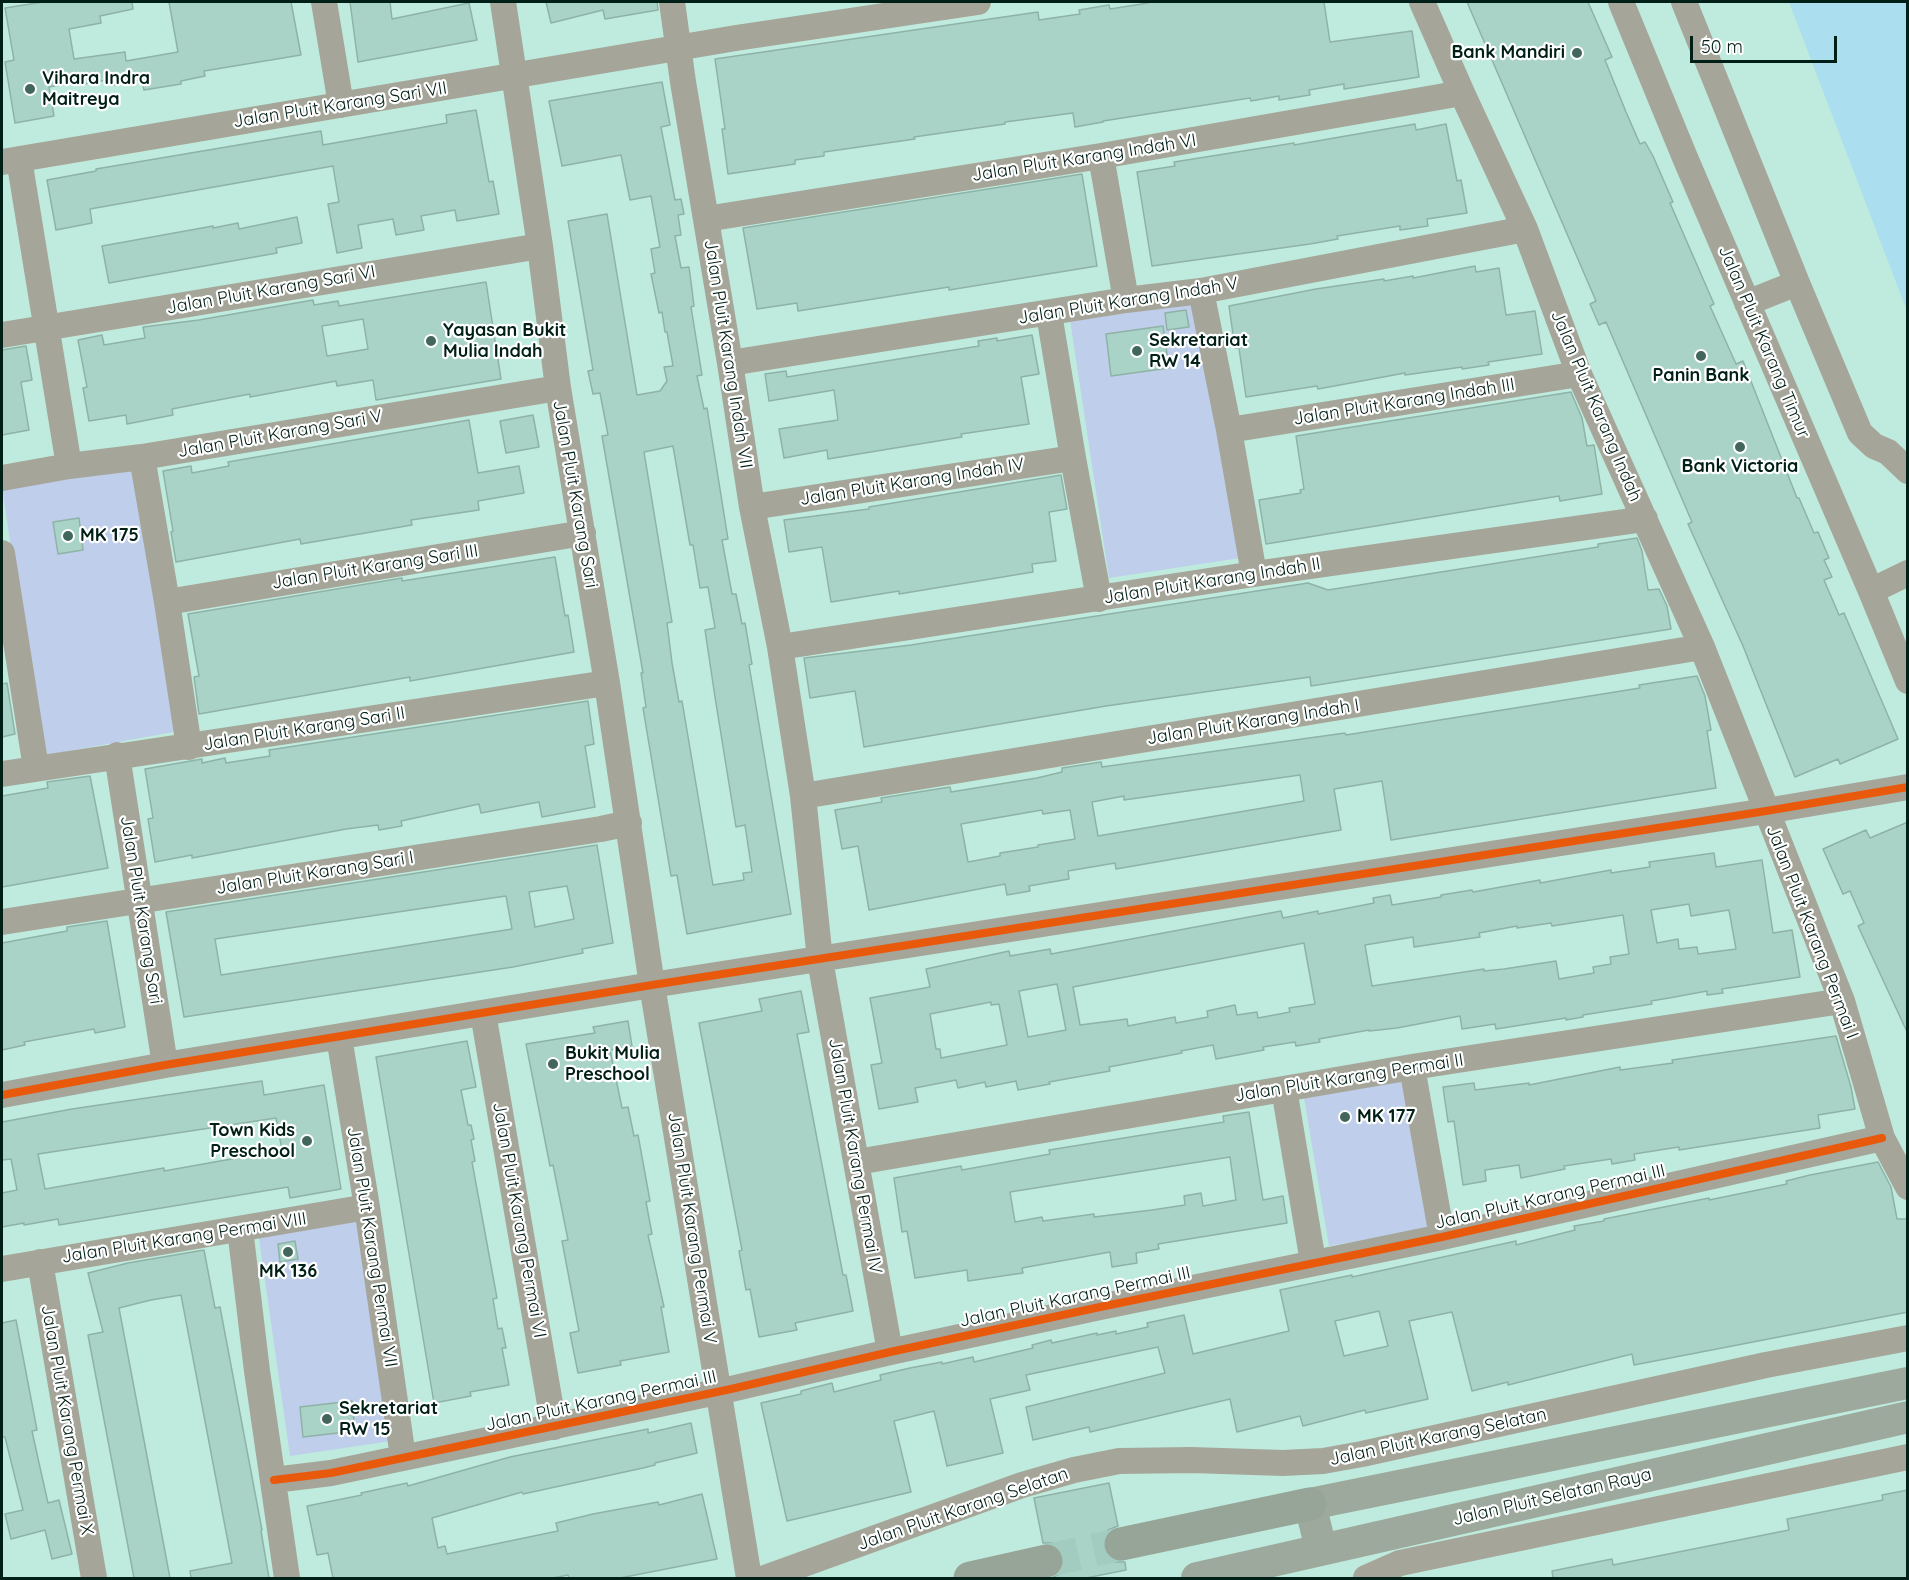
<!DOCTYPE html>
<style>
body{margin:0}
#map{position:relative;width:1909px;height:1580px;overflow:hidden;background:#beebdd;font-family:Quicksand,sans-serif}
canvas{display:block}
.frame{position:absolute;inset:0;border:3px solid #001f16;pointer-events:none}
.scale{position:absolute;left:1690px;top:36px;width:147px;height:27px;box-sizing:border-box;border:3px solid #001f16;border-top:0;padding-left:8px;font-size:18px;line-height:21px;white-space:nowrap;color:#001f16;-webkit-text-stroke:4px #fff;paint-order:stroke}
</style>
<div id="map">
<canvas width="1909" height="1580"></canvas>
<div class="frame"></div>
<div class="scale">50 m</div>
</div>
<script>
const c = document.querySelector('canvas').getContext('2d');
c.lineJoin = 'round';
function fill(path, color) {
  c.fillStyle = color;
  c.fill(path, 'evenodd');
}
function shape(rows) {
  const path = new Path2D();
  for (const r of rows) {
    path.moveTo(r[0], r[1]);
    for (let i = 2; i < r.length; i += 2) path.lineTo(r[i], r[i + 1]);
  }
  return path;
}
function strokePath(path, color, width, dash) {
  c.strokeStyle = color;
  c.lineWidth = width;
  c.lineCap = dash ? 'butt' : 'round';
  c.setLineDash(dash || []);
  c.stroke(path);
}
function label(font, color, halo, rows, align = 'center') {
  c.font = font + ' Quicksand,sans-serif';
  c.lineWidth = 4.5;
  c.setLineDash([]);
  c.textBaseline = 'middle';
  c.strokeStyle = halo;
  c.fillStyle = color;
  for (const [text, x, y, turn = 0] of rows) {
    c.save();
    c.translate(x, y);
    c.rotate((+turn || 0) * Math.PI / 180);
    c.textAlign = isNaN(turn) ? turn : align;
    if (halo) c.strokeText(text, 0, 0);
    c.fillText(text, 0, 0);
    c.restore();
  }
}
fill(shape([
 [1200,293,1240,558,1109,578,1069,313],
 [136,465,179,731,41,756,2,486],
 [1417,1067,1443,1226,1329,1246,1302,1086],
 [365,1216,398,1440,290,1456,258,1232]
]), '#bfceea');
fill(shape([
 [1789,2,1907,2,1907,311]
]), '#abdeee');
const building = shape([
 [43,2,132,2,133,9,100,16,101,23,69,29,74,59,125,52,126,61,178,52,169,2,291,2,301,55,204,71,205,76,181,81,181,84,144,90,142,80,114,85,113,79,84,84,83,81,49,87,54,116,15,123,5,62,14,60,5,8,43,2],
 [350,2,390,2,392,19,469,3,477,40,358,62,350,2],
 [546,2,657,2,658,10,605,19,603,10,551,23,546,2],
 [1147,2,1324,2,1330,42,1412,31,1419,77,1344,89,1344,84,1309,90,1310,95,1279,100,1279,96,1251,101,1250,98,1103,121,1103,122,1075,127,1073,113,1005,122,1005,124,914,137,915,139,824,152,824,156,795,160,795,164,728,174,722,129,725,129,715,59,1038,12,1039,20,1080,14,1079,10,1109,5,1110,9,1148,3,1147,2],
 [1467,2,1588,2,1612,57,1605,60,1626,112,1640,144,1645,142,1653,156,1673,202,1670,203,1714,304,1710,306,1736,364,1743,361,1797,498,1799,498,1814,533,1818,532,1829,558,1824,560,1832,577,1824,580,1839,615,1844,613,1898,739,1840,764,1838,759,1795,777,1743,646,1688,524,1692,522,1606,322,1599,325,1590,304,1596,301,1467,2],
 [662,82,670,125,661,127,675,200,681,199,684,214,678,215,681,235,675,236,681,268,689,267,691,282,694,306,691,307,702,375,697,376,704,409,707,408,728,539,722,540,732,594,736,594,742,624,745,623,752,664,749,665,791,914,687,934,677,875,671,876,643,708,646,707,641,673,643,673,602,436,608,435,600,393,593,394,588,371,593,370,568,221,607,214,637,395,660,391,667,381,664,367,673,366,667,332,665,332,662,312,659,313,651,274,655,273,651,249,660,247,651,196,630,200,621,155,562,166,549,101,662,82],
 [673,446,690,545,693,545,700,588,708,587,715,628,705,630,715,697,736,827,745,825,752,872,743,873,744,880,713,885,682,701,679,702,672,663,667,623,672,622,644,452,673,446],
 [476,110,489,182,493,181,499,214,457,221,455,210,421,216,424,230,396,235,393,219,358,225,362,248,337,253,328,204,339,202,333,166,90,209,92,223,56,230,47,180,96,171,96,169,321,131,323,145,447,123,446,115,476,110],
 [1415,124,1416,130,1446,124,1457,181,1461,180,1467,213,1427,219,1428,226,1400,230,1400,226,1337,236,1338,239,1310,244,1152,266,1137,172,1175,166,1174,162,1294,143,1294,145,1415,124],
 [1082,174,1097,266,949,290,949,287,798,311,797,303,757,309,743,228,1082,174],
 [297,217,302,243,276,248,277,253,109,283,102,246,213,226,213,228,238,223,239,229,297,217],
 [1475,266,1476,272,1499,268,1506,315,1535,311,1542,354,1488,362,1489,365,1462,369,1462,367,1405,375,1405,373,1318,389,1317,386,1246,397,1239,348,1235,348,1229,306,1316,289,1384,279,1384,281,1413,276,1413,278,1475,266],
 [486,282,501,379,376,400,373,380,337,386,336,381,250,397,250,394,213,401,172,409,173,415,127,424,126,415,89,421,83,388,87,387,78,340,102,335,104,345,145,338,143,327,199,320,313,300,314,305,338,301,339,306,486,282],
 [363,319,368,349,327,356,322,326,363,319],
 [1186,310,1189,327,1167,330,1165,313,1186,310],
 [1163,326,1169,368,1111,376,1106,334,1163,326],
 [1032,335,1039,374,1021,377,1029,424,961,434,962,437,828,459,827,450,784,458,779,429,838,420,834,390,769,401,765,374,786,371,787,377,979,346,978,341,997,338,997,341,1032,335],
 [26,346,32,380,21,382,29,430,2,435,2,350,26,346],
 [1571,392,1582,418,1587,446,1594,445,1602,494,1560,501,1559,496,1266,544,1259,500,1301,493,1300,490,1304,489,1296,436,1571,392],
 [533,415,539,447,506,453,500,421,533,415],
 [469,420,478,473,519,466,524,493,478,501,479,510,411,520,412,525,301,544,300,539,176,562,171,532,173,531,163,471,191,466,192,473,229,466,228,462,469,420],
 [1061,475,1067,509,1049,512,1056,561,1032,564,1033,572,899,594,899,591,831,602,822,547,789,552,784,520,869,509,869,507,1061,475],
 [79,518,83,550,58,554,53,522,79,518],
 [1637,538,1642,551,1648,590,1659,589,1667,606,1671,629,1311,686,1310,677,1106,706,864,747,855,691,810,698,804,658,911,645,1308,583,1328,590,1598,547,1598,544,1637,538],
 [555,557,565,616,568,615,574,652,410,681,410,677,199,714,194,677,199,676,188,614,402,578,402,581,555,557],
 [1697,676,1705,696,1711,730,1707,731,1716,788,1391,840,1382,781,1334,789,1341,830,1116,869,1115,863,1068,871,1069,879,1029,886,1030,891,1007,895,1005,884,869,910,858,846,842,849,835,810,882,802,881,798,950,787,951,792,1037,778,1062,772,1062,768,1101,762,1102,767,1345,733,1346,735,1640,688,1639,685,1697,676],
 [1300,775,1304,801,1098,836,1092,802,1124,796,1124,800,1300,775],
 [1042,810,1043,814,1070,810,1075,839,1038,845,1038,847,1000,853,1000,856,968,862,961,824,1042,810],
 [7,683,15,734,2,737,2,684,7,683],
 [588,701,594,744,585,746,595,807,542,817,539,802,481,813,479,804,401,821,402,826,379,830,378,825,346,829,192,858,192,855,155,862,148,819,153,818,145,769,202,759,202,763,225,758,226,763,270,756,269,750,588,701],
 [90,776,108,868,2,887,2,796,48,788,47,782,90,776],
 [1908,822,1908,1034,1858,926,1864,923,1850,891,1843,894,1823,849,1866,830,1870,838,1908,822],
 [597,845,613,943,582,949,583,953,513,967,184,1017,166,912,597,845],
 [567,886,574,919,535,927,529,892,567,886],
 [506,896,512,929,221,975,215,939,506,896],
 [1714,853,1716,867,1762,860,1773,933,1792,930,1800,977,1722,989,1723,993,1707,995,1707,991,1669,998,1651,1001,1652,1004,1583,1015,1583,1017,1566,1020,1566,1018,1496,1029,1495,1024,1462,1029,1460,1016,1397,1028,1369,1031,1369,1030,1319,1039,1320,1042,1296,1046,1295,1042,1263,1047,1264,1050,1216,1059,1213,1045,1181,1051,1182,1053,1109,1067,1110,1071,1049,1082,1050,1084,1018,1090,1016,1081,986,1087,985,1082,958,1088,956,1080,915,1088,918,1102,879,1109,871,1065,882,1063,870,998,930,987,926,969,1009,951,1010,956,1050,949,1051,954,1281,911,1283,918,1318,911,1318,914,1374,903,1373,898,1390,895,1392,905,1441,897,1441,895,1472,890,1473,892,1540,880,1540,883,1611,870,1611,873,1650,867,1649,862,1714,853],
 [1689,904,1691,916,1729,910,1736,949,1698,954,1697,947,1679,949,1678,939,1657,943,1651,910,1689,904],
 [1623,915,1629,954,1610,957,1611,964,1593,967,1594,973,1559,979,1556,961,1504,969,1484,971,1484,969,1372,986,1365,945,1413,937,1414,947,1480,937,1479,933,1517,926,1517,928,1551,923,1552,926,1623,915],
 [1304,943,1315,1004,1289,1008,1290,1012,1258,1018,1257,1012,1237,1015,1235,1005,1207,1011,1208,1017,1176,1023,1175,1017,1128,1026,1127,1019,1080,1025,1073,987,1304,943],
 [1057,984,1066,1030,1028,1037,1019,991,1057,984],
 [991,1002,991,1005,999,1004,1007,1045,941,1058,940,1049,936,1049,930,1014,991,1002],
 [107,921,125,1027,95,1033,94,1029,24,1042,25,1045,2,1050,2,943,67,931,67,927,107,921],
 [801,991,809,1032,797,1034,843,1275,846,1275,853,1311,795,1323,797,1330,759,1337,750,1289,746,1290,739,1251,742,1250,699,1023,762,1011,759,999,801,991],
 [628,1021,632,1046,610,1050,622,1108,628,1107,634,1136,638,1135,650,1201,646,1202,652,1234,648,1235,664,1307,661,1307,669,1352,620,1361,621,1365,578,1373,570,1333,579,1331,562,1241,568,1240,553,1165,550,1166,526,1044,595,1033,593,1027,628,1021],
 [1836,1036,1851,1087,1855,1109,1818,1115,1820,1128,1679,1150,1679,1147,1634,1154,1635,1160,1612,1164,1611,1159,1564,1166,1565,1169,1521,1178,1519,1165,1485,1170,1486,1181,1463,1185,1454,1121,1448,1122,1443,1087,1474,1083,1475,1090,1529,1083,1529,1085,1620,1067,1620,1070,1643,1067,1673,1063,1672,1060,1836,1036],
 [467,1041,476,1087,461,1090,468,1125,471,1125,474,1139,471,1140,475,1161,472,1162,497,1298,493,1299,498,1329,502,1328,506,1348,502,1348,509,1385,470,1392,471,1396,434,1403,376,1057,467,1041],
 [262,1081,264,1095,324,1085,341,1189,290,1198,288,1187,59,1225,58,1219,24,1225,24,1223,2,1227,2,1193,17,1190,11,1159,2,1160,2,1122,72,1109,262,1081],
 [276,1118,282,1150,164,1171,164,1168,45,1189,38,1154,276,1118],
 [1249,1112,1263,1200,1283,1196,1287,1223,1158,1244,1159,1249,1136,1253,1137,1263,1112,1267,1110,1252,1022,1268,1023,1273,968,1281,967,1270,915,1278,907,1231,902,1232,894,1178,961,1166,962,1170,1050,1154,1049,1150,1224,1122,1223,1116,1249,1112],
 [1230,1157,1236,1200,1203,1206,1201,1193,1184,1196,1185,1205,1152,1210,1094,1217,1094,1214,1043,1221,1042,1217,1015,1222,1010,1192,1230,1157],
 [1878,1162,1891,1187,1897,1219,1908,1219,1908,1312,1634,1365,1632,1354,1508,1385,1508,1382,1472,1391,1452,1312,1409,1321,1428,1399,1366,1413,1365,1410,1303,1426,1300,1416,1237,1432,1230,1399,1090,1432,1089,1427,1033,1440,1026,1407,1165,1373,1158,1347,1026,1375,1030,1390,990,1399,1003,1453,947,1466,934,1411,894,1421,911,1492,787,1521,761,1403,801,1394,801,1391,832,1383,834,1392,881,1380,880,1375,910,1368,942,1362,942,1364,973,1357,974,1362,1033,1348,1032,1345,1051,1340,1052,1343,1097,1333,1097,1335,1116,1331,1116,1334,1148,1327,1147,1323,1184,1315,1193,1354,1289,1331,1280,1290,1352,1275,1352,1277,1516,1241,1516,1245,1575,1230,1574,1226,1604,1221,1604,1219,1709,1198,1709,1200,1787,1184,1786,1181,1810,1175,1878,1162],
 [1379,1311,1388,1346,1344,1356,1335,1321,1379,1311],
 [295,1241,298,1259,280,1262,278,1244,295,1241],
 [204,1250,215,1308,220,1307,262,1530,261,1531,269,1578,191,1578,190,1571,232,1563,181,1295,151,1300,119,1308,170,1578,134,1578,88,1335,103,1332,88,1273,128,1263,204,1250],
 [16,1320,37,1430,32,1431,41,1472,48,1503,59,1500,72,1554,52,1559,45,1530,11,1539,5,1514,23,1510,5,1437,2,1437,2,1323,16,1320],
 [352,1401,355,1431,303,1437,300,1407,352,1401],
 [691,1423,697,1453,655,1463,655,1465,643,1468,523,1494,522,1492,432,1518,438,1548,445,1546,447,1554,558,1531,556,1523,593,1514,658,1502,659,1505,702,1494,717,1559,620,1578,569,1578,568,1575,553,1578,333,1578,328,1553,317,1555,307,1506,362,1495,361,1493,407,1483,408,1486,510,1457,648,1429,648,1433,691,1423],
 [1109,1483,1118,1526,1108,1530,1103,1538,1103,1547,1107,1557,1116,1562,1125,1562,1126,1570,1086,1578,1052,1578,1059,1574,1064,1567,1064,1557,1059,1548,1052,1543,1043,1543,1034,1498,1109,1483],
 [1908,1490,1908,1578,1553,1578,1552,1571,1612,1559,1613,1565,1789,1530,1787,1519,1883,1500,1882,1495,1908,1490]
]);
fill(building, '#aad3c7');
strokePath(building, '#8fb2a7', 1.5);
strokePath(shape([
 [1046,1561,1121,1544]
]), '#a2ccbf', 33, [33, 16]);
strokePath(shape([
 [324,2,341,105],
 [503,2,540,246,558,388,607,683,652,985,749,1578],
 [672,2,683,82,730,363,752,507,780,647,803,796,820,960,890,1352],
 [1422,2,1462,93,1525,229,1579,374,1702,647,1842,1001,1882,1138,1908,1187],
 [1621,2,1686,160,1871,591,1908,681],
 [1684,2,1797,283,1860,433,1874,446,1888,452,1908,471],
 [1101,156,1126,300],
 [19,159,69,466],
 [2,162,736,38,978,2],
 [706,219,1101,156,1462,93],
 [1201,291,1229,430,1254,574],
 [1747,303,1797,283],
 [1049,314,1073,458,1099,599],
 [2,335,540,246],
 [730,363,1126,300,1201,291,1525,229],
 [1229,430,1579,374],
 [142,457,167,602,189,747],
 [2,478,69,466,142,457,558,388],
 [752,507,1073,458],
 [2,553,36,768],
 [1871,591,1908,573],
 [167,602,583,533],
 [780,647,1254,574,1645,519],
 [117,755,165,1065],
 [2,774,607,683],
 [803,796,1702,647],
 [2,922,601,829,629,823],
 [483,1013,554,1427],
 [339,1037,367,1207,403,1457],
 [1412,1067,1442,1237],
 [1284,1089,1313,1262],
 [2,1095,165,1065,652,985,1766,811,1908,787],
 [857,1162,1412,1067,1842,1001],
 [240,1229,257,1371,287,1578],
 [40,1262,94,1578],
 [2,1269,367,1207],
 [274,1480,331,1473,731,1389,890,1352,1100,1307,1442,1237,1882,1138],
 [765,1578,1022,1485,1074,1470,1119,1461,1191,1460,1283,1463,1323,1461,1362,1454,1766,1365,1908,1338],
 [1366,1578,1400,1563,1908,1457]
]), '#a6a599', 26);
strokePath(shape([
 [1321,1549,1310,1504,1908,1383],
 [1197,1578,1908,1417]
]), '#9da99c', 32);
strokePath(shape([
 [1121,1544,1310,1504],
 [970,1578,1046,1561]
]), '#97a498', 33);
strokePath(shape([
 [2,1095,165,1065,652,985,1766,811,1908,787],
 [274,1480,331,1473,731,1389,890,1352,1100,1307,1442,1237,1882,1138]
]), '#e8590c', 8);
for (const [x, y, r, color] of [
 [1577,53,6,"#42665c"],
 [30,89,6,"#42665c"],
 [431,341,6,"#42665c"],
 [1137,351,6,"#42665c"],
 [1701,356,6,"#42665c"],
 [1740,447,6,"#42665c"],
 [68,536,6,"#42665c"],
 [553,1064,6,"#42665c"],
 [1345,1117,6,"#42665c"],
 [307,1141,6,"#42665c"],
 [288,1252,6,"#42665c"],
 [327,1419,6,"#42665c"]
]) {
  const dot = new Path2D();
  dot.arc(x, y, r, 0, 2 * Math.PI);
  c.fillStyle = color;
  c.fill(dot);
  strokePath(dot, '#fff', 2);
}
label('bold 18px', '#001f16', '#fff', [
 ["Bank Mandiri",1565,53,"right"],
 ["Vihara Indra",42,79],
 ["Maitreya",42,100],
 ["Yayasan Bukit",443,331],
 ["Mulia Indah",443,352],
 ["Sekretariat",1149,341],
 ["RW 14",1149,362],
 ["Panin Bank",1701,376,"center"],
 ["Bank Victoria",1740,467,"center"],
 ["MK 175",80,536],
 ["Bukit Mulia",565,1054],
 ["Preschool",565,1075],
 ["MK 177",1357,1117],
 ["Town Kids",295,1131,"right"],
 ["Preschool",295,1152,"right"],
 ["MK 136",288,1272,"center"],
 ["Sekretariat",339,1409],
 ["RW 15",339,1430]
], 'left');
label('18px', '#001f16', '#fff', [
 ["Jalan Pluit Karang Sari VII",340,105,-9],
 ["Jalan Pluit Karang Indah VI",1084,158,-9],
 ["Jalan Pluit Karang Sari VI",271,290,-10],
 ["Jalan Pluit Karang Indah V",1128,301,-9],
 ["Jalan Pluit Karang Timur",1764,342,67],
 ["Jalan Pluit Karang Indah VII",728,354,81],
 ["Jalan Pluit Karang Indah III",1404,402,-9],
 ["Jalan Pluit Karang Indah",1596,406,67],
 ["Jalan Pluit Karang Sari V",280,434,-10],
 ["Jalan Pluit Karang Indah IV",912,482,-9],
 ["Jalan Pluit Karang Sari",575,494,80],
 ["Jalan Pluit Karang Sari III",375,567,-9],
 ["Jalan Pluit Karang Indah II",1212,581,-9],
 ["Jalan Pluit Karang Indah I",1253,722,-9],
 ["Jalan Pluit Karang Sari II",304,729,-9],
 ["Jalan Pluit Karang Sari I",315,873,-9],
 ["Jalan Pluit Karang Sari",141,910,81],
 ["Jalan Pluit Karang Permai I",1812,932,69],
 ["Jalan Pluit Karang Permai II",1349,1078,-9],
 ["Jalan Pluit Karang Permai IV",855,1156,80],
 ["Jalan Pluit Karang Permai III",1550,1197,-13],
 ["Jalan Pluit Karang Permai VI",519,1220,80],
 ["Jalan Pluit Karang Permai V",692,1228,81],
 ["Jalan Pluit Karang Permai VIII",184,1238,-9],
 ["Jalan Pluit Karang Permai VII",372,1247,81],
 ["Jalan Pluit Karang Permai III",1075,1297,-12],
 ["Jalan Pluit Karang Permai III",601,1401,-12],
 ["Jalan Pluit Karang Permai X",67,1420,80],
 ["Jalan Pluit Karang Selatan",1438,1437,-12],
 ["Jalan Pluit Selatan Raya",1552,1497,-13],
 ["Jalan Pluit Karang Selatan",963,1509,-19]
]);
</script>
